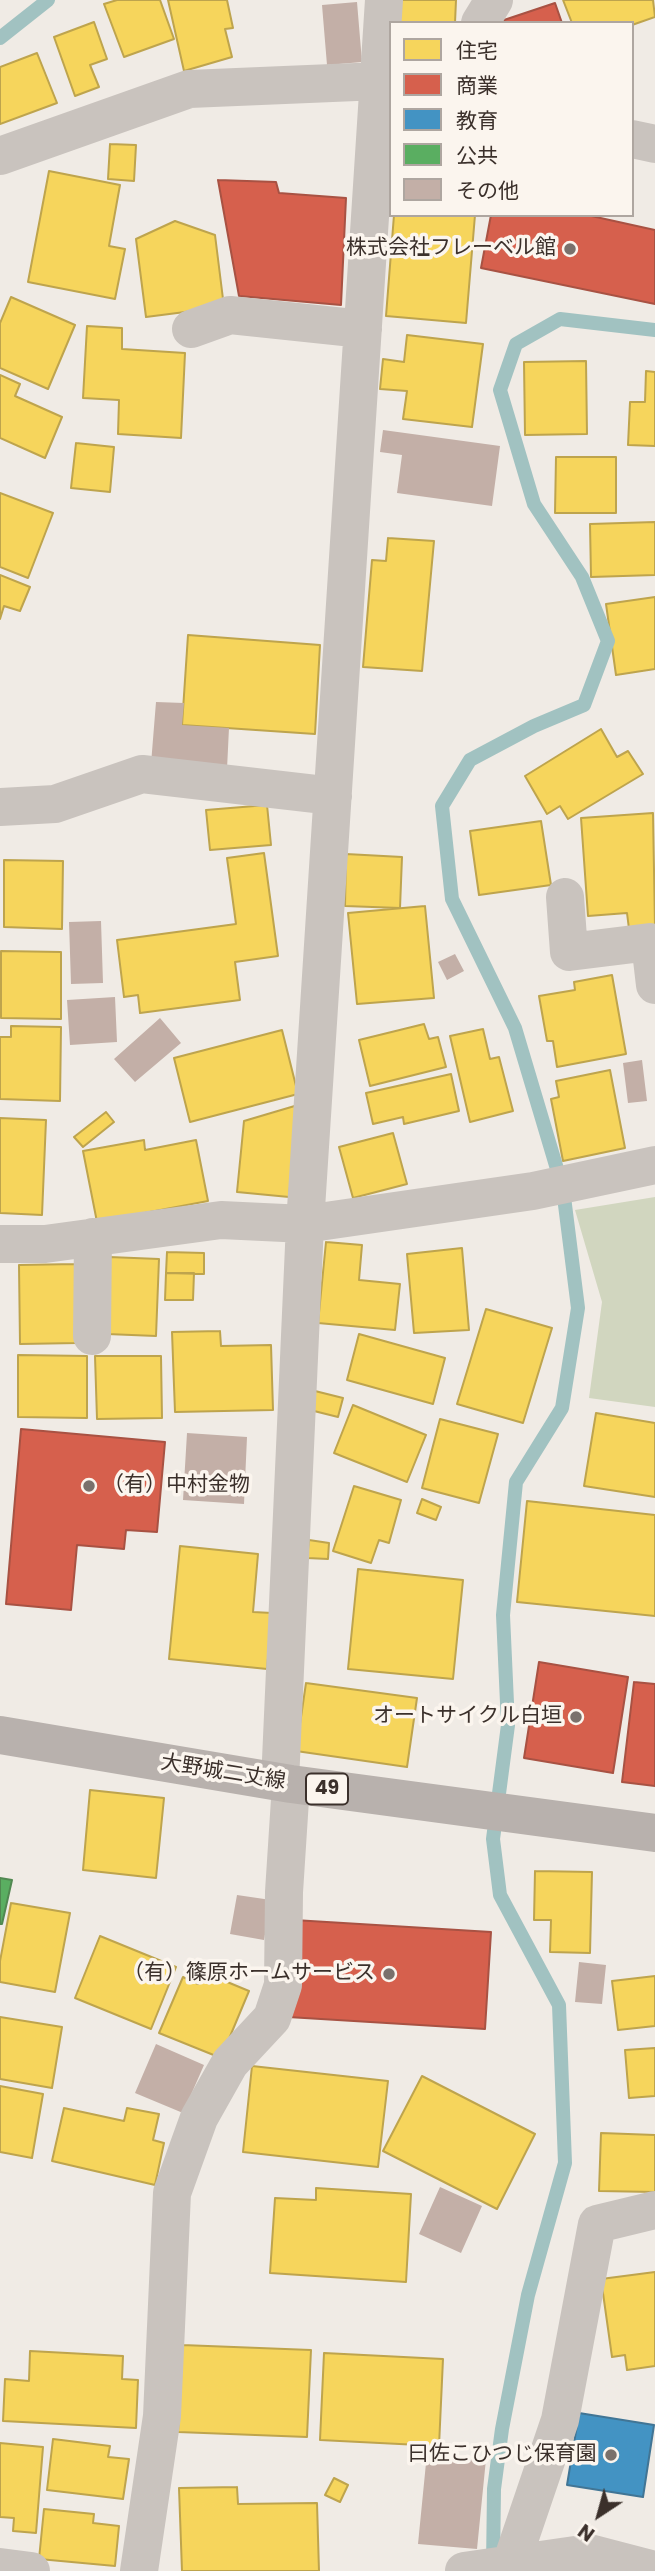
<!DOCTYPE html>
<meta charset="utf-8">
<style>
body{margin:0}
#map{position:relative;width:655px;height:2571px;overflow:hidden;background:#f0ebe5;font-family:Poppins,"Noto Sans JP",sans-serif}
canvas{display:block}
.legend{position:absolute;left:389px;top:21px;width:245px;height:196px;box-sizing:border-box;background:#fbf5ee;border:2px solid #aea6a0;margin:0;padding:9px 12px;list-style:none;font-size:21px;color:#3b302b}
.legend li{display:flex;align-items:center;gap:14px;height:35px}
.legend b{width:35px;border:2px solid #aea6a0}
.north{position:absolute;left:564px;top:2480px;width:70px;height:70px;-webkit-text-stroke:5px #fbf5ee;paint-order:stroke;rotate:216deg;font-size:19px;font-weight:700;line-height:28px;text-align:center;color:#3b302b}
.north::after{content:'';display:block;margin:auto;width:24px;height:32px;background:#3b302b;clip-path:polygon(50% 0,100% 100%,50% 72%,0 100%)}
</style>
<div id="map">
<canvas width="655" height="2571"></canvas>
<ul class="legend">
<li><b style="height:19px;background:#f6d55c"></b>住宅</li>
<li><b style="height:19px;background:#d6604d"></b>商業</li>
<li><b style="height:19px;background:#4393c3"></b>教育</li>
<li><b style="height:19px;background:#5aae61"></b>公共</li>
<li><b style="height:19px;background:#c3afa7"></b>その他</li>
</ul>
<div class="north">N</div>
</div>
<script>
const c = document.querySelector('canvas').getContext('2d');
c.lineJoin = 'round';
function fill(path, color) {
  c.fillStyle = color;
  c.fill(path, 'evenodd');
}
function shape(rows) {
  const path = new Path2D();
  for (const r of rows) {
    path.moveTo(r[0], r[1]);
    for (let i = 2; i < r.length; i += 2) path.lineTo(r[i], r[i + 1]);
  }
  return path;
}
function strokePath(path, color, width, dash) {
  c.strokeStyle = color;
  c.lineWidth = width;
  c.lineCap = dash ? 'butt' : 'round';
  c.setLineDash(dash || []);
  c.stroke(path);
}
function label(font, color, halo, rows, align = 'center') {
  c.font = font + ' Poppins,"Noto Sans JP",sans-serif';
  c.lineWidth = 7;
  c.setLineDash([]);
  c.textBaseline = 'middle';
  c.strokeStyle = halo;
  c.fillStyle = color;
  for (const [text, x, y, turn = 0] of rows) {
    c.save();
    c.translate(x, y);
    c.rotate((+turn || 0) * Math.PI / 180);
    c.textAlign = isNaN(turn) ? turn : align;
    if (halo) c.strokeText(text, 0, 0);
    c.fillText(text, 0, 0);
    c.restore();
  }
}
fill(shape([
 [655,1197,655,1407,589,1398,602,1302,575,1210]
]), '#d1d6bf');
const homes = shape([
 [117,0,160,0,174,39,124,57,104,4,117,0],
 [168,0,227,0,233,28,225,29,232,57,184,71,168,0],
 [400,0,456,0,455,23,398,23,400,0],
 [563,0,653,0,655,17,632,25,632,23,572,23,563,0],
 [94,22,107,59,90,65,99,87,75,96,54,37,94,22],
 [37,53,57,103,0,124,0,67,37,53],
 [110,144,136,145,134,181,108,179,110,144],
 [49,171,120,185,109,246,125,249,115,299,28,282,49,171],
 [394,215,475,215,466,323,386,316,394,215],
 [175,221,215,235,224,307,146,317,136,239,175,221],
 [11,297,75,325,48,389,0,368,0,323,11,297],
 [87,326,122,328,122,349,185,353,181,438,118,434,119,400,83,398,87,326],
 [407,335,483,344,472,427,403,419,407,391,380,389,383,359,404,362,407,335],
 [586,361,587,434,525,435,524,362,586,361],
 [646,371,655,372,655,446,628,445,630,402,645,402,646,371],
 [0,375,20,384,15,396,62,417,45,458,0,438,0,375],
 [76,443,114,447,110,492,71,488,76,443],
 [556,457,616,457,616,513,555,513,556,457],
 [0,493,53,513,28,578,0,567,0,493],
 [655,522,655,575,591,577,590,524,655,522],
 [388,538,434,541,422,671,363,667,372,560,386,561,388,538],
 [0,575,30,587,20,611,4,606,0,619,0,575],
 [655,597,655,669,616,675,606,604,655,597],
 [188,635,320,645,315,734,182,725,188,635],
 [601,729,617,757,628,751,643,774,568,819,560,806,547,814,525,776,601,729],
 [267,805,271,845,210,850,206,810,267,805],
 [653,813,655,927,629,929,627,913,588,916,581,818,653,813],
 [541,821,551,885,479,895,470,831,541,821],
 [264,853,278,956,235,962,240,1000,140,1013,138,995,124,997,117,940,236,924,227,858,264,853],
 [346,854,402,857,400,908,345,906,346,854],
 [4,860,63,861,62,929,4,927,4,860],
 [425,906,434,998,357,1004,348,913,425,906],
 [1,951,61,952,61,1019,1,1018,1,951],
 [612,975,626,1054,557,1067,553,1041,547,1041,539,996,575,990,574,982,612,975],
 [424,1024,429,1039,438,1037,446,1067,370,1086,359,1040,424,1024],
 [11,1026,61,1027,60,1101,0,1099,0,1037,11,1037,11,1026],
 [483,1029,490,1059,499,1057,513,1111,470,1122,450,1036,483,1029],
 [282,1030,298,1094,190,1122,174,1058,282,1030],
 [610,1070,625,1148,563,1161,551,1099,559,1097,556,1081,610,1070],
 [451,1074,459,1111,404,1124,403,1117,373,1124,366,1093,451,1074],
 [298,1105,289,1197,237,1192,244,1121,298,1105],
 [106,1112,114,1122,83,1147,74,1137,106,1112],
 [0,1118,46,1120,42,1215,0,1213,0,1118],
 [393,1133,407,1184,353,1198,339,1147,393,1133],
 [144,1140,145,1150,196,1140,208,1201,97,1222,83,1151,144,1140],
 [326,1242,362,1245,359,1280,400,1284,395,1330,318,1323,326,1242],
 [462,1248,469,1330,414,1333,407,1254,462,1248],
 [167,1252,204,1253,204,1274,166,1273,167,1252],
 [109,1257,159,1259,156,1336,107,1334,109,1257],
 [76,1264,78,1343,20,1344,19,1265,76,1264],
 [166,1273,194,1273,193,1300,165,1300,166,1273],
 [486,1309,552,1328,523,1423,457,1404,486,1309],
 [220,1331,221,1346,271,1345,273,1410,175,1412,172,1332,220,1331],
 [359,1334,445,1358,433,1404,347,1380,359,1334],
 [18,1355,87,1356,87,1418,18,1417,18,1355],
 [95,1356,161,1356,162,1418,97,1419,95,1356],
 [315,1391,343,1398,338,1417,310,1410,315,1391],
 [353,1405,426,1435,407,1482,334,1453,353,1405],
 [596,1413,655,1423,655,1497,584,1486,596,1413],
 [440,1419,498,1434,479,1503,422,1488,440,1419],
 [354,1486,401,1500,389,1543,379,1540,371,1563,333,1551,354,1486],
 [422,1499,441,1507,436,1520,417,1513,422,1499],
 [527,1501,655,1515,655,1616,517,1602,527,1501],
 [309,1540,329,1543,328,1559,307,1558,309,1540],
 [180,1546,258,1554,253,1612,272,1613,267,1669,169,1659,180,1546],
 [358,1569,463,1580,453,1679,348,1669,358,1569],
 [306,1683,417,1698,407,1767,296,1751,306,1683],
 [90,1790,164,1798,156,1878,83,1870,90,1790],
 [535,1871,592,1872,590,1953,550,1952,551,1920,534,1920,535,1871],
 [11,1903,70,1913,55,1992,0,1982,0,1961,11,1903],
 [100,1936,176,1967,151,2029,75,1998,100,1936],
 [203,1972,249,1991,221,2058,159,2033,183,1977,198,1984,203,1972],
 [655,1976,655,2026,618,2030,612,1981,655,1976],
 [0,2017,62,2027,52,2088,0,2079,0,2017],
 [655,2048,655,2096,629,2098,625,2050,655,2048],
 [252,2066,388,2081,378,2167,243,2152,252,2066],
 [422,2076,535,2134,497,2209,383,2151,422,2076],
 [0,2086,43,2094,32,2158,0,2152,0,2086],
 [64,2108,124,2121,127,2108,159,2114,153,2140,164,2143,155,2185,52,2161,64,2108],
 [601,2133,655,2135,655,2192,599,2191,601,2133],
 [316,2188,411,2194,406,2282,270,2273,275,2198,316,2200,316,2188],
 [655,2272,655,2366,627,2370,625,2355,612,2357,601,2279,655,2272],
 [182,2345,311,2350,307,2437,178,2432,182,2345],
 [30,2351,123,2356,122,2379,138,2380,136,2428,3,2421,5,2379,29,2381,30,2351],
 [324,2353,443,2359,439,2446,320,2440,324,2353],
 [53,2439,110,2446,108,2457,129,2459,123,2499,47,2490,53,2439],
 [0,2443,43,2447,36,2533,13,2531,14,2518,0,2517,0,2443],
 [334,2478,348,2485,340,2502,325,2495,334,2478],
 [237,2487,238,2504,317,2503,319,2571,182,2571,179,2488,237,2487],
 [44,2509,94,2514,93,2523,119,2526,115,2566,39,2559,44,2509]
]);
fill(homes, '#f6d55c');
strokePath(homes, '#bea44d', 2);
const shops = shape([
 [555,3,562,23,495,23,555,3],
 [218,180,276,182,279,193,346,198,341,305,239,296,218,180],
 [491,215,587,215,655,230,655,304,481,268,491,215],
 [21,1429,165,1442,157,1532,126,1530,124,1549,77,1545,71,1610,6,1604,21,1429],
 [539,1662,628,1677,613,1773,524,1758,539,1662],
 [634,1682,655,1684,655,1786,622,1782,634,1682],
 [294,1920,491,1932,485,2029,288,2017,294,1920]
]);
fill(shops, '#d6604d');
strokePath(shops, '#a85243', 2);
const schools = shape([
 [579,2413,654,2425,643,2497,567,2485,579,2413]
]);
fill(schools, '#4393c3');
strokePath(schools, '#417595', 2);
const public = shape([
 [0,1878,12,1880,2,1924,0,1924,0,1878]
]);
fill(public, '#5aae61');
strokePath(public, '#518851', 2);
strokePath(shape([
 [0,38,48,0],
 [493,2566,494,2489,502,2429,528,2295,565,2163,559,2005,500,1895,493,1839,508,1725,503,1615,516,1482,562,1408,578,1308,563,1189,515,1028,452,899,442,806,470,760,534,726,584,705,608,641,582,577,534,504,500,390,516,344,560,319,655,330]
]), '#a1c2c1', 14);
fill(shape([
 [357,2,362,62,327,65,322,5],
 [383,430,500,446,492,506,397,493,402,455,380,452],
 [156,702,184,703,182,725,229,728,227,769,151,764],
 [101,921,103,983,71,984,69,922],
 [455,954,464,971,447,980,438,962],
 [115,997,117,1042,70,1045,67,1000],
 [160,1018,181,1043,135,1082,114,1059],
 [642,1060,647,1101,628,1103,623,1063],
 [187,1433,247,1437,244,1504,183,1500],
 [237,1895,271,1900,264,1940,230,1934],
 [579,1962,606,1965,602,2004,575,2002],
 [156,2044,204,2065,183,2113,135,2093],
 [440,2187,482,2206,461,2253,419,2234],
 [427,2453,486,2459,477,2549,418,2544]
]), '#c3afa7');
strokePath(shape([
 [480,23,494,0],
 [632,139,655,144],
 [0,156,189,89,380,81,391,84],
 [191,329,230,315,363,329],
 [0,807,55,804,142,774,333,796],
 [565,897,569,952,650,942,655,985],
 [0,1244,45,1244,221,1220,305,1224,533,1191,655,1165],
 [92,1336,93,1237],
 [280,1782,305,1224,384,0],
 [511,2564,560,2420,597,2224,655,2210],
 [0,2567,31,2571],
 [139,2571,162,2416,172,2193,199,2118,230,2063,272,2018,283,1985,284,1892,291,1784],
 [464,2571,589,2553,655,2570]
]), '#c9c3be', 38);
strokePath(shape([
 [0,1735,291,1784,655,1833]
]), '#b8b1ad', 38);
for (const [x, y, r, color] of [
 [570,249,7,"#7a716c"],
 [89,1486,7,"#7a716c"],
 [576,1717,7,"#7a716c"],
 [389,1974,7,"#7a716c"],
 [611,2455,7,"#7a716c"]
]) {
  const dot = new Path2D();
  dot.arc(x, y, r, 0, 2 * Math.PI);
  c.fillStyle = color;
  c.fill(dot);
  strokePath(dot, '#fbf5ee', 2.5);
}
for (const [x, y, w] of [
 [327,1789,42]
]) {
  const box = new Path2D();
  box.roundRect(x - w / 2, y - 15.5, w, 31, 5);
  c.fillStyle = '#fbf5ee';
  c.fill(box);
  strokePath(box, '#3b302b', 2);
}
label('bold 19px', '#3b302b', null, [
 ["49",327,1789]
]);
label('21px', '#3b302b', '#fbf5ee', [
 ["株式会社フレーベル館",556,249],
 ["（有）中村金物",103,1486,"left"],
 ["オートサイクル白垣",562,1717],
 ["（有）篠原ホームサービス",375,1974],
 ["曰佐こひつじ保育園",597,2455]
], 'right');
label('21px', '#3b302b', '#fbf5ee', [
 ["大野城二丈線",223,1773,9]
]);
</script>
